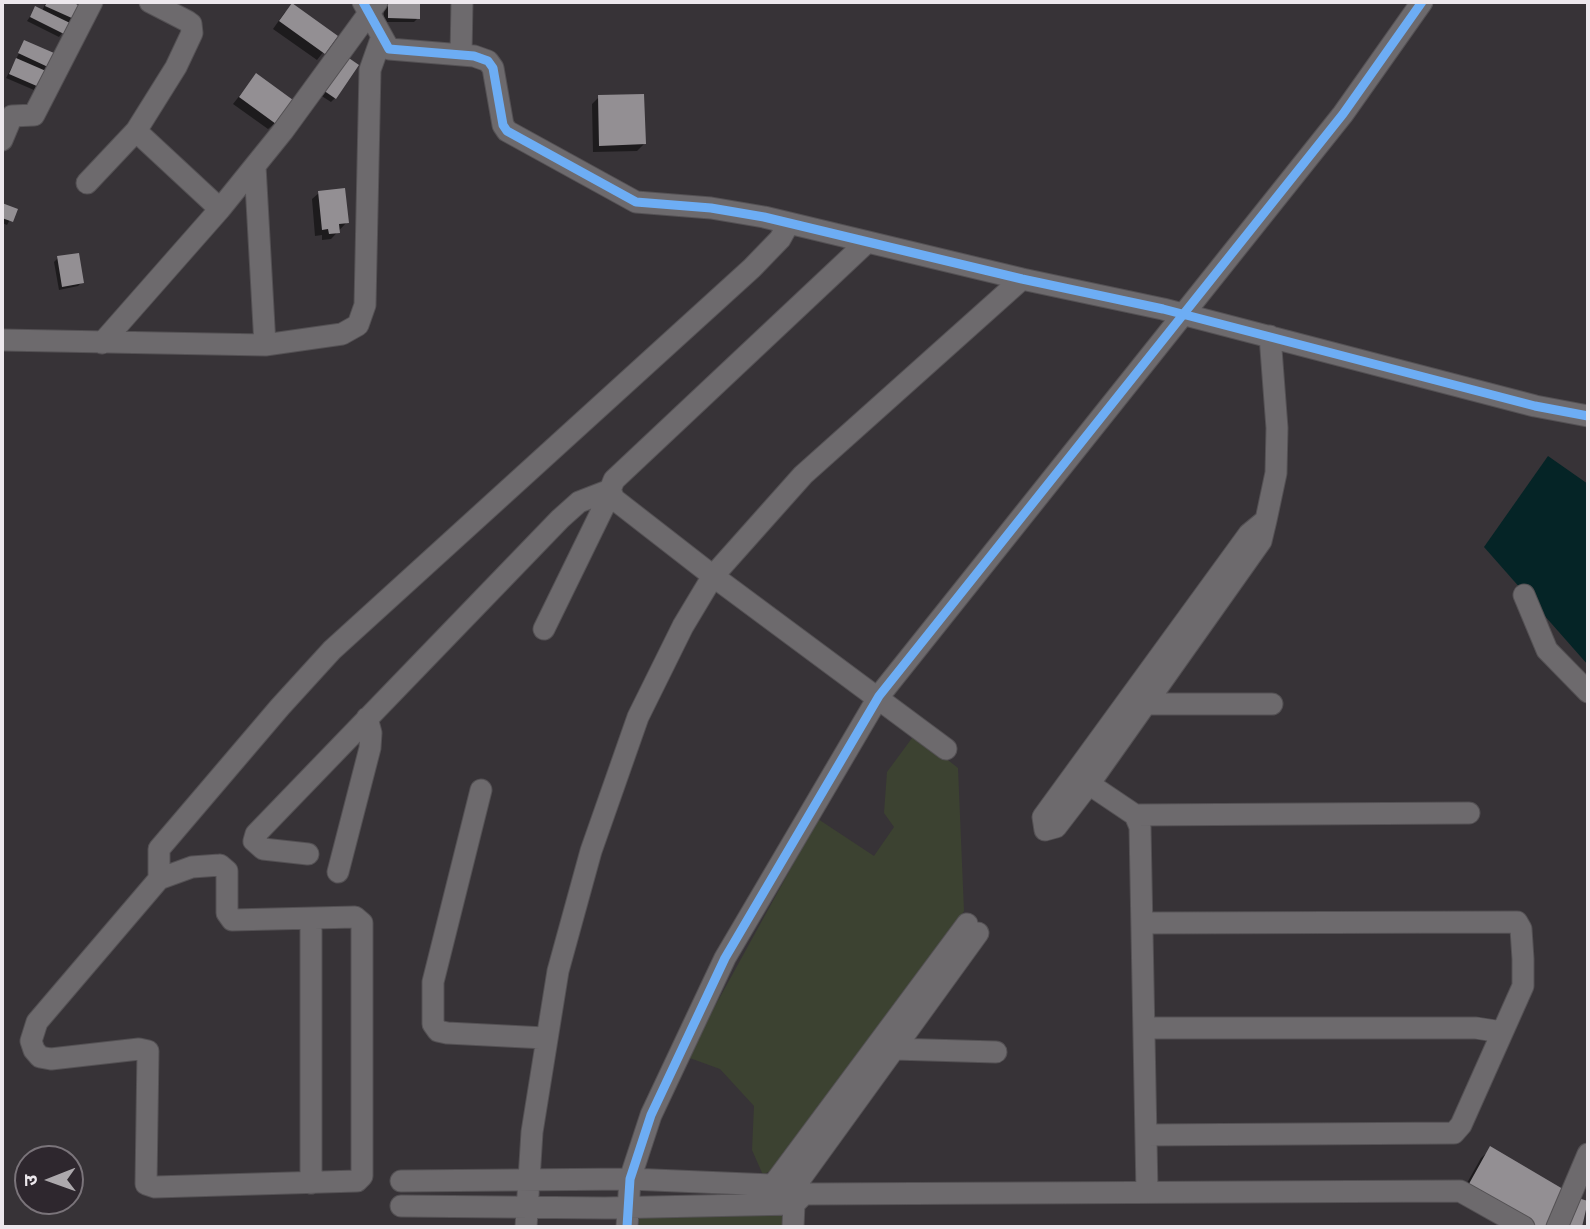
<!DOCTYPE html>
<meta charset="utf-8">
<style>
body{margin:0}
#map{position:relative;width:1590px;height:1229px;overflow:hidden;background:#373337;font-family:Lato,"Noto Sans Devanagari",sans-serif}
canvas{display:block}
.frame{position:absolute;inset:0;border:4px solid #ede8ed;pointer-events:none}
.north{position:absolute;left:14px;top:1145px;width:70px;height:70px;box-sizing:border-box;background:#2e272e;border:2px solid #7a747a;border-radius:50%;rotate:269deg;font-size:19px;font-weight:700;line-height:28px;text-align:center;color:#ede8ed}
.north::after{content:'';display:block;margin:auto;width:24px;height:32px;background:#ada9ad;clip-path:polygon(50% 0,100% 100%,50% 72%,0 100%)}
</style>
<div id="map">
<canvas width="1590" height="1229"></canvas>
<div class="frame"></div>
<div class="north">उ</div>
</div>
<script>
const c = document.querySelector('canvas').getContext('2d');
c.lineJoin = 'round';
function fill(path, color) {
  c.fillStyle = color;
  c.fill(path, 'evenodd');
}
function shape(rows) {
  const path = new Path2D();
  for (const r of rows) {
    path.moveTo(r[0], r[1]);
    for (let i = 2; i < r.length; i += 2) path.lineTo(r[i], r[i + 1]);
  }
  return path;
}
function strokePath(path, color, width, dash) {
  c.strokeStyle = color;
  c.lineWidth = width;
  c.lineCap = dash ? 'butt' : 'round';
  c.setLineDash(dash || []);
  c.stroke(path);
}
fill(shape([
 [915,734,958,768,964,911,888,1025,783,1163,763,1175,752,1150,754,1106,720,1069,687,1057,818,819,874,856,894,827,884,813,887,772],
 [784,1203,784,1227,639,1227,639,1205]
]), '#3c4231');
fill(shape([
 [1548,456,1588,484,1588,665,1484,547]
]), '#052426');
fill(shape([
 [46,2,73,2,73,18,59,37,27,21,36,8,42,11],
 [384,2,418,2,418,18,414,22,384,22],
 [285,12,335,37,317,60,273,29],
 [25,42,46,66,34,90,6,78],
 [343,56,335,98,331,102,317,93],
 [256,75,275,123,268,129,233,104],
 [599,97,644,144,637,151,593,152,592,104],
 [319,193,347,222,331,239,322,240,322,235,315,236,312,199],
 [2,205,15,210,7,225,2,223],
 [58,258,82,282,78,286,59,290,54,262],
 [1491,1149,1566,1192,1546,1227,1503,1227,1457,1201,1481,1158]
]), '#0007');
fill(shape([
 [47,2,72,2,80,6,74,19,45,6],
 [388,2,420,2,420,19,388,18],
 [292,3,338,36,325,54,279,21],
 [35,6,70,23,64,34,30,17],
 [24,40,54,53,48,67,18,53],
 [343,54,359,65,336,99,320,88],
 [16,58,46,71,39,87,9,74],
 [256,73,293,100,276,124,239,97],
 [644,94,646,144,599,146,598,95],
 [345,188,349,223,339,224,340,233,329,234,328,229,322,230,318,191],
 [2,203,18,209,13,222,2,218],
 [79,253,84,283,62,287,57,256],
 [1490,1146,1568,1192,1548,1227,1527,1227,1465,1191],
 [1571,1196,1588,1201,1582,1227,1562,1224]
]), '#938f93');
const minor = shape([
 [363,2,389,49,474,56,488,61,493,68,503,125,507,131,636,202,711,208,764,217,1022,279,1163,309,1535,406,1588,416],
 [461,55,462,2],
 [136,131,220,209],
 [2,140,12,116,34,115,92,2],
 [255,166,265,345],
 [87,183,136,131,176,67,192,33,191,24,187,21,150,2],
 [866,243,614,480,610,490,614,499,713,576,946,749],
 [2,340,265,345,342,334,358,325,365,305,370,70,381,39],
 [102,343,220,209,283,131,377,2],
 [1266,520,1249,534,1043,817,1045,830,1056,827,1089,784,1261,541,1266,520,1276,473,1277,428,1270,336],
 [1524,595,1547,650,1588,692],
 [544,629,610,494],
 [1145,704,1272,704],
 [1089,784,1135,815,1140,827,1147,1192],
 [481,790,433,982,433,1024,438,1031,447,1033,545,1038],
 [1135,815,1469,813],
 [308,854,263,849,254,841,256,834,560,519,579,502,610,490],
 [220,865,227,871,227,913,232,920,355,917,362,923,362,1176,357,1181,155,1187,146,1184,148,1051,139,1049,51,1059,40,1057,34,1050,31,1041,37,1022,159,879,192,867,220,865],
 [338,872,370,748,371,733,367,718],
 [159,879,159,849,280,707,332,650,752,268,780,239,789,223],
 [1142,923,1517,922,1521,929,1523,959,1523,986,1461,1125,1454,1133,1146,1135],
 [1144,1028,1476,1028,1502,1032],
 [885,1043,894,1049,996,1052],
 [401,1181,630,1179,795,1186,804,1194],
 [311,1183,311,919],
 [773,1185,967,924],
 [795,1186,978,933],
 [401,1206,605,1208,794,1204,804,1194,1460,1191,1524,1227],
 [526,1227,532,1132,558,971,591,851,638,717,683,626,713,576,803,475,1022,279],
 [627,1227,630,1179,651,1115,725,958,879,696,1343,114,1422,2],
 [793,1227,794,1204],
 [1557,1227,1588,1154]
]);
strokePath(minor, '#545154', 23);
strokePath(minor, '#6d6a6d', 21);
strokePath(shape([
 [363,2,389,49,474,56,488,61,493,68,503,125,507,131,636,202,711,208,764,217,1022,279,1163,309,1535,406,1588,416],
 [627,1227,630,1179,651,1115,725,958,879,696,1343,114,1422,2]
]), '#6dadf4', 9);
</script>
